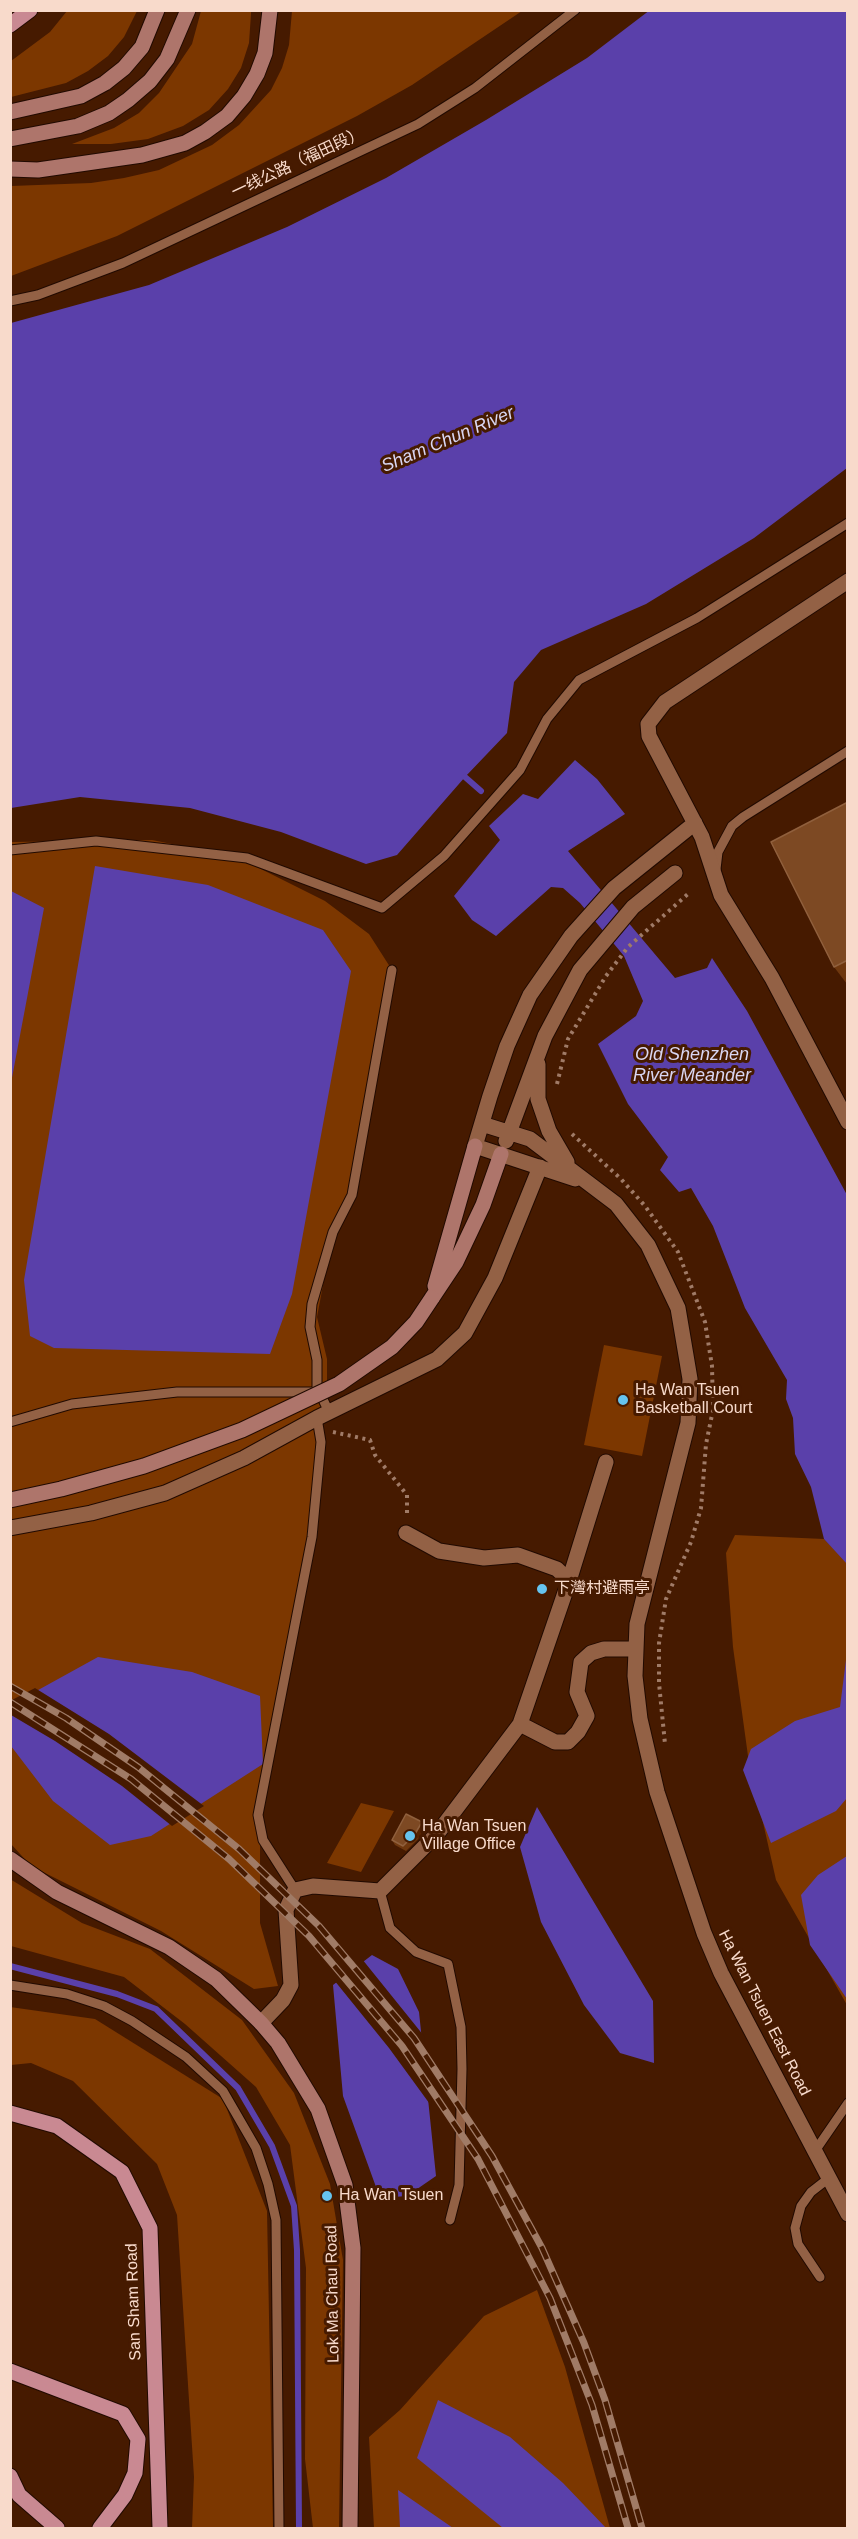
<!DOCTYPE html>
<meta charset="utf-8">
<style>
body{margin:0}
#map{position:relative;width:858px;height:2539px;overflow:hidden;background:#461a00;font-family:Arial,sans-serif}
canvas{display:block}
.frame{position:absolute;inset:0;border:12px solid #f8dacb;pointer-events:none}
</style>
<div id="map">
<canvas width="858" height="2539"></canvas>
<div class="frame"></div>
</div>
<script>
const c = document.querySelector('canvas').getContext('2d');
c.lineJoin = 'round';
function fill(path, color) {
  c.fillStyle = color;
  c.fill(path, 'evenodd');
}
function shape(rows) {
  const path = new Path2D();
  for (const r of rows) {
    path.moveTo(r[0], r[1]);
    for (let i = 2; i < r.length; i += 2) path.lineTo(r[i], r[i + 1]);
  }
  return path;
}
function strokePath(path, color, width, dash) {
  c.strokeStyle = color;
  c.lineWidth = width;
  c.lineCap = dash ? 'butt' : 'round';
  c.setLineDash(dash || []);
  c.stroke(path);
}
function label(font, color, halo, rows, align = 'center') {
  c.font = font + ' Arial,"Noto Sans SC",sans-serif';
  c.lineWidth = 6;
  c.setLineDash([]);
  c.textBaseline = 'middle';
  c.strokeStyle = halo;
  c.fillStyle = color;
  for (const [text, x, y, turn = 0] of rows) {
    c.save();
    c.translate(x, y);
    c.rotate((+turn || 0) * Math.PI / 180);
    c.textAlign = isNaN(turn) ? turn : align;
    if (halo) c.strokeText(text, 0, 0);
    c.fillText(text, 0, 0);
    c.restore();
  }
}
fill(shape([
 [67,11,137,11,124,37,108,56,88,71,66,83,11,97,11,61,50,32],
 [201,11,251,11,251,14,249,43,241,68,228,89,209,110,183,126,148,139,111,144,72,144,114,128,139,113,159,93,192,44],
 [292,11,522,11,412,85,357,116,117,236,11,276,11,186,91,183,124,178,159,170,212,145,239,125,271,90,282,68,289,45],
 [152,840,237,857,325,901,369,934,392,970,352,1195,333,1232,317,1317,327,1359,327,1382,312,1537,260,1806,260,1923,278,1986,254,1989,161,1931,31,1866,11,1844,11,842],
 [604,1345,662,1356,642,1456,584,1445],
 [735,1535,824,1539,847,1563,847,2005,776,1880,748,1756,733,1647,726,1553],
 [361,1803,394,1811,361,1872,327,1863],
 [10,1879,82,1923,150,1949,242,2020,294,2093,330,2184,343,2260,339,2528,313,2528,305,2459,306,2268,290,2145,256,2087,185,2024,124,1977,11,1946],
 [10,2007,95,2019,223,2099,267,2211,273,2528,192,2528,194,2477,177,2215,157,2164,73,2081,31,2063,11,2065],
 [537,2290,565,2367,610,2528,374,2528,369,2437,400,2410,484,2316]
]), '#7c3700');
fill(shape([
 [650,10,847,11,847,468,754,538,646,604,541,650,514,682,507,733,465,777,397,855,366,864,281,832,190,808,80,797,11,808,11,323,149,285,287,227,386,178,486,120,587,58],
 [575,760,597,779,625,814,568,851,675,978,707,968,712,958,747,1011,847,1195,847,1564,824,1539,811,1487,795,1454,793,1418,786,1399,787,1380,745,1308,713,1226,691,1188,679,1192,660,1170,668,1157,628,1104,598,1044,636,1016,643,1001,624,956,580,903,563,888,551,887,496,936,472,920,454,896,500,840,489,826,523,794,538,799],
 [95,866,208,885,323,930,351,971,292,1294,270,1354,54,1348,30,1336,24,1280],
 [11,891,44,908,11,1083],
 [98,1657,192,1672,260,1696,263,1764,151,1836,110,1845,53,1801,11,1746,11,1705],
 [846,1660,847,1798,836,1811,771,1843,743,1770,751,1749,795,1721,840,1707],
 [537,1807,653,2001,654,2063,620,2053,584,2005,541,1922,520,1847],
 [847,1856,847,1999,810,1945,801,1895,818,1875],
 [372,1955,398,1969,419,2012,436,2176,407,2196,380,2198,343,2096,333,1985],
 [438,2400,510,2437,563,2483,606,2528,503,2528,417,2458],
 [398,2490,453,2528,400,2528]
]), '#5a40aa');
fill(shape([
 [35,1688,109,1734,204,1806,172,1826,122,1786,55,1741,11,1715,10,1701],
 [362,1959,424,2036,432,2107,389,2048,334,1980]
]), '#461a00');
strokePath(shape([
 [465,777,481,791],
 [10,1966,117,1994,156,2009,238,2088,272,2146,294,2206,297,2250,299,2528]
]), '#5a40aa', 6);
const lane = shape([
 [10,301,38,295,123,263,418,124,475,88,575,10],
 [10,850,96,841,247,858,382,908,444,856,520,770,547,719,579,680,697,618,848,523],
 [716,869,718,852,732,826,743,817,848,751],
 [329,1412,317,1387,317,1360,310,1327,312,1304,333,1232,352,1195,392,970],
 [10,1422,72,1404,177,1392,316,1392],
 [295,1890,263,1840,258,1815,312,1537,321,1442,317,1418],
 [380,1891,390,1928,416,1952,448,1964,461,2027,462,2069,459,2185,450,2220],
 [10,1985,67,1994,104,2006,132,2021,186,2057,223,2091,256,2148,268,2184,276,2220,279,2528],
 [815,2151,848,2103],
 [820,2277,798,2244,795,2228,801,2206,811,2192,829,2178]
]);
const street = shape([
 [848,581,665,702,648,724,649,736,702,837,721,895,772,978,848,1122],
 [538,1064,538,1099,549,1131,567,1162],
 [482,1124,530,1139,616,1204,648,1245,678,1308,690,1379,688,1423,637,1624,635,1676,640,1719,657,1792,704,1933,721,1973,848,2214],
 [506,1141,545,1036,580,970,633,907,675,873],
 [575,1179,475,1146,490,1096,507,1046,530,995,571,936,614,888,695,823],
 [10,1528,91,1513,165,1493,244,1458,317,1418,437,1359,465,1333,495,1278,540,1167],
 [406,1533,439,1551,484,1558,518,1555,557,1569,569,1581],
 [520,1724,555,1742,568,1742,578,1732,587,1716,577,1692,581,1662,591,1653,604,1649,634,1649],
 [261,2023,283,2000,291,1985,286,1910,295,1890,313,1886,380,1891,437,1834,520,1724,569,1581,606,1462]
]);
const secondary = shape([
 [10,112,81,96,105,83,124,68,142,47,157,10],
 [10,139,78,126,109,113,128,100,150,81,167,59,188,10],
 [10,169,38,170,142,155,185,143,205,132,227,116,244,96,257,74,265,53,270,10],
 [435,1286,475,1146],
 [432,1298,456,1262,483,1205,501,1154],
 [10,1859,57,1892,169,1947,216,1979,261,2023,278,2043,318,2109,345,2185,353,2248,350,2528]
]);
const primary = shape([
 [10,25,30,10],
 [10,2113,57,2126,122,2172,150,2228,160,2528],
 [10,2371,123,2414,138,2439,135,2473,125,2495,100,2528],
 [10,2476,19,2495,57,2528]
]);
strokePath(lane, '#210a00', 11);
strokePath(street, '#210a00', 17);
strokePath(secondary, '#210a00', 17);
strokePath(primary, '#210a00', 17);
strokePath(shape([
 [557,1084,568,1039,606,976,628,947,688,894],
 [572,1134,621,1179,645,1206,678,1252,705,1322,712,1366,713,1410,706,1444,701,1508,691,1542,666,1599,659,1643,659,1683,665,1744],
 [333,1432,370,1440,375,1455,407,1495,407,1517]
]), '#a07b67', 4, [3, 4.5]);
strokePath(lane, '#936145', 9);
strokePath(street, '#936145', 15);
strokePath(secondary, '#ae756b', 15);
strokePath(primary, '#c98992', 15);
const rail = shape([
 [10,1686,66,1718,138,1767,239,1849,319,1926,414,2038,492,2156,542,2248,584,2343,605,2400,642,2528],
 [10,1702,131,1779,229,1859,309,1936,402,2046,478,2159,550,2298,592,2405,628,2528]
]);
strokePath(rail, '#a07b66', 7);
strokePath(rail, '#461a00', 4.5, [14]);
const secondaryBridge = shape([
 [10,1500,61,1489,144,1466,242,1430,339,1384,392,1347,416,1322,432,1298]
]);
strokePath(secondaryBridge, '#210a00', 17, []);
strokePath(secondaryBridge, '#ae756b', 15);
fill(shape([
 [848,802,848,984,847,984,834,967],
 [425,1827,418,1839,406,1851,395,1845,392,1840]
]), '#6e370e');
fill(shape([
 [422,1822,425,1827,418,1839,415,1834]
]), '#582400');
const building = shape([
 [848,802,848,960,834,967,771,842,848,802],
 [406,1814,422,1822,415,1834,403,1846,392,1840,406,1814]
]);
fill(building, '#7d4923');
strokePath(building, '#90603d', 1.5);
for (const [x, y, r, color] of [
 [623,1400,6,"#66c4ef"],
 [542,1589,6,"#66c4ef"],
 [410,1836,6,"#66c4ef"],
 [327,2196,6,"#66c4ef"]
]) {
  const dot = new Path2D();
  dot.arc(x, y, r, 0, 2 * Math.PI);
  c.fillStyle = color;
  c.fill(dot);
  strokePath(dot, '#461a00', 2);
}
label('16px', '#f8dacb', '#461a00', [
 ["一线公路（福田段）",298,163,-25],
 ["Ha Wan Tsuen East Road",764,2013,63],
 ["Lok Ma Chau Road",333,2294,-91],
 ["San Sham Road",134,2302,-92]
]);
label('16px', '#f8dacb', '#461a00', [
 ["Ha Wan Tsuen",635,1391],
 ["Basketball Court",635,1409],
 ["下灣村避雨亭",554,1589],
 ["Ha Wan Tsuen",422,1827],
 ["Village Office",422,1845],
 ["Ha Wan Tsuen",339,2196]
], 'left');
label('italic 18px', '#d9d6f2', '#461a00', [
 ["Sham Chun River",448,440,-23],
 ["Old Shenzhen",692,1055],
 ["River Meander",692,1076]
]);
</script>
